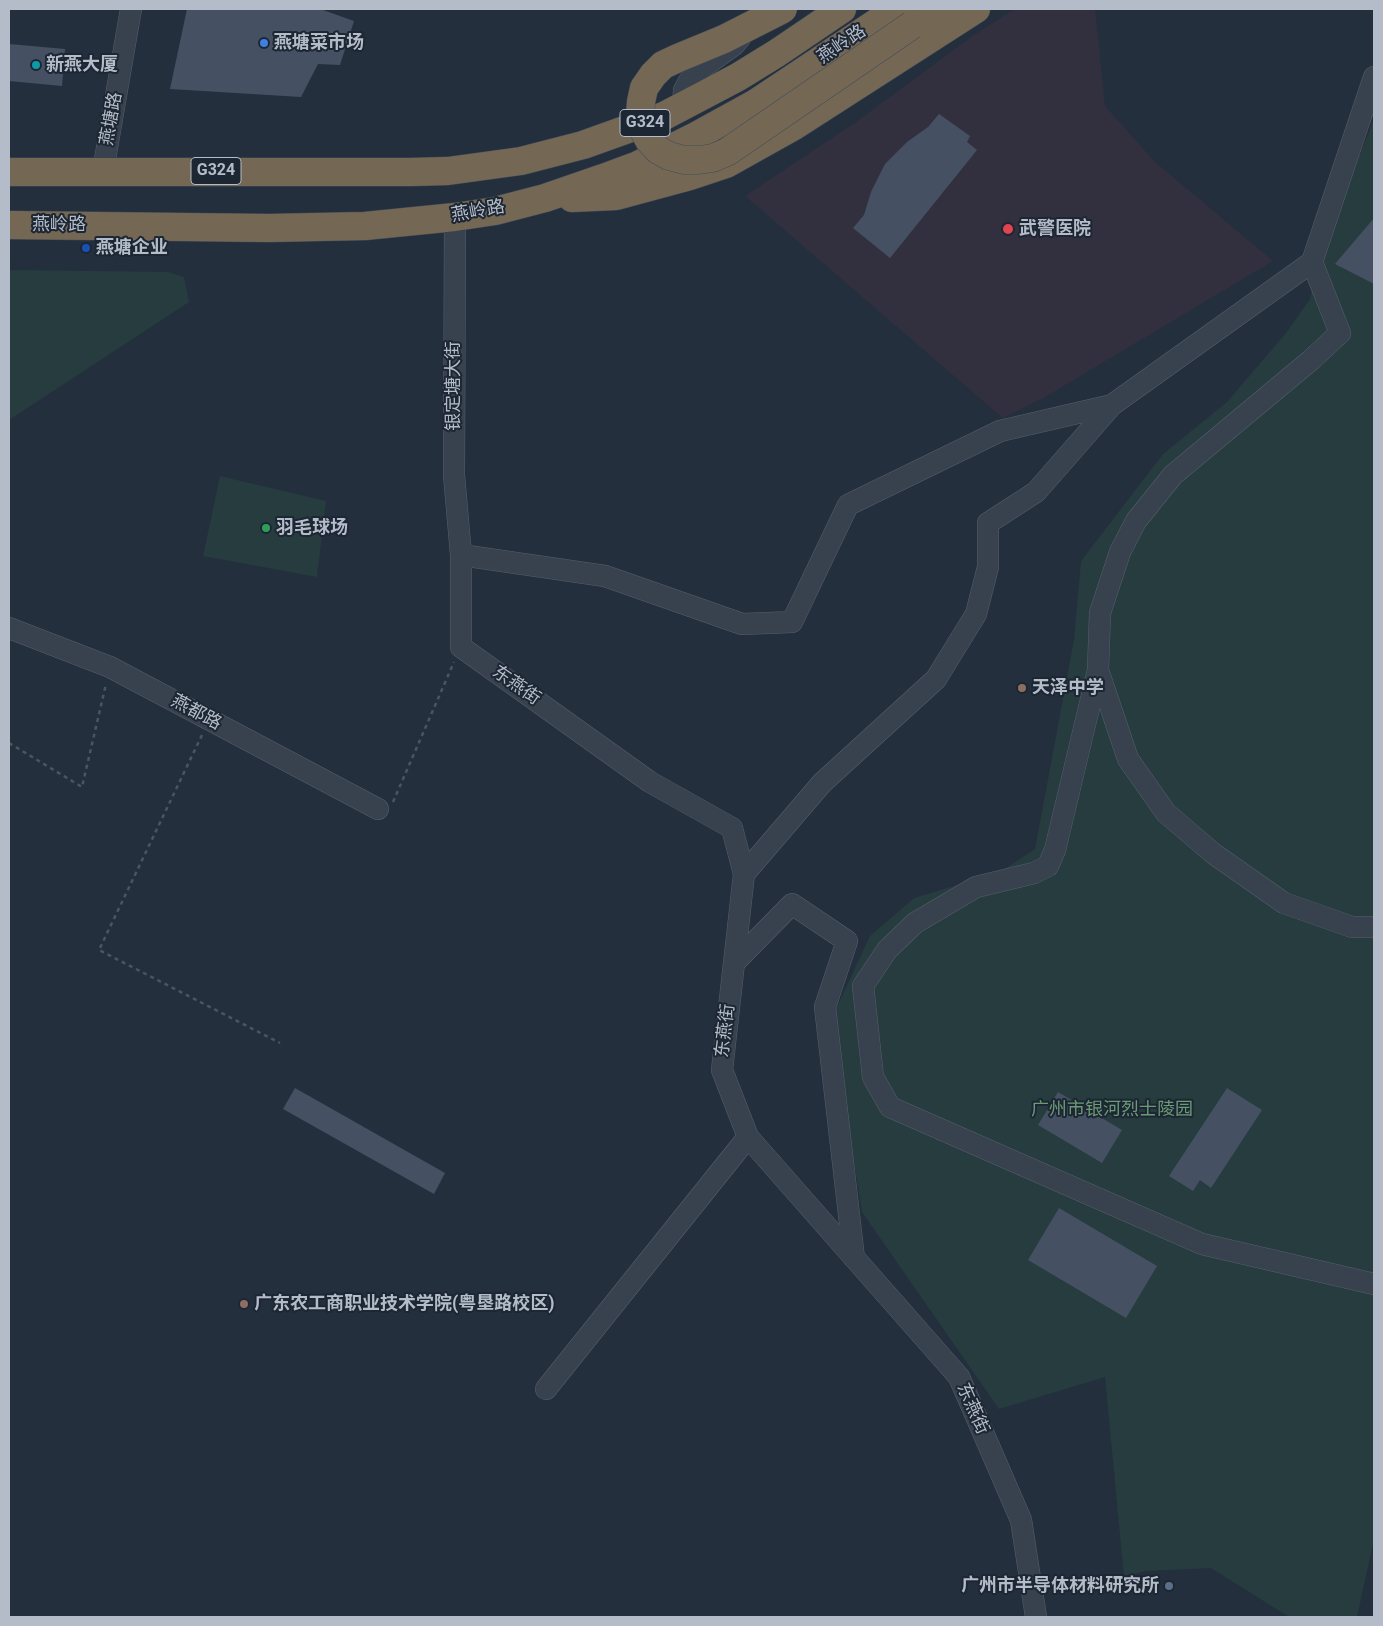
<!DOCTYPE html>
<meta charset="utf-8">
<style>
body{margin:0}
#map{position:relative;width:1383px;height:1626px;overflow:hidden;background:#242f3e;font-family:Roboto,sans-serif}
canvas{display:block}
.frame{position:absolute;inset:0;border:10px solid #b4bcc9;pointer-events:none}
</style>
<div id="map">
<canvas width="1383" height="1626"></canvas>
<div class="frame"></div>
</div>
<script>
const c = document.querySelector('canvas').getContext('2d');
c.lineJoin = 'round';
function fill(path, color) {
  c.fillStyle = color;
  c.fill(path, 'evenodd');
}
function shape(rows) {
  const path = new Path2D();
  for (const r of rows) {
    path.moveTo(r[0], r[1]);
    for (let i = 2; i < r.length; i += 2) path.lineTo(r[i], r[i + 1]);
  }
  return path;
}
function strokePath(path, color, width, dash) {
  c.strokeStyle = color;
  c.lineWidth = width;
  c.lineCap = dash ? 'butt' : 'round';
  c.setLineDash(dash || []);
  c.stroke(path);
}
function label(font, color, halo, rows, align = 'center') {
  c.font = font + ' Roboto,"Noto Sans SC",sans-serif';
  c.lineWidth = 4;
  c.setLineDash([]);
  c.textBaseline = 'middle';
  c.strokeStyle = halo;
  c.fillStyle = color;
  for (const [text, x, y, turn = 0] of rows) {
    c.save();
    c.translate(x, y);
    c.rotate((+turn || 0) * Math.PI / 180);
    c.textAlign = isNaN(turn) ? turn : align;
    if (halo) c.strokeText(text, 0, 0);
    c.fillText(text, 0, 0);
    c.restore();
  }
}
fill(shape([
 [1015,9,1095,9,1105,106,1155,162,1273,261,1045,397,1003,418,745,196,856,122,974,35]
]), '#32303f');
fill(shape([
 [1374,120,1374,1539,1357,1617,1289,1617,1211,1568,1145,1571,1124,1577,1105,1377,999,1409,862,1212,842,1087,835,1011,870,936,914,898,1000,872,1035,849,1074,640,1081,561,1163,454,1227,402,1286,333,1310,299,1322,244],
 [9,270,168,272,184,277,189,302,9,420],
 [220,476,326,501,317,577,203,556]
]), '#263c3f');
fill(shape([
 [187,9,320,9,354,21,340,65,318,64,301,97,170,89],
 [9,44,65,49,62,86,9,81],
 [939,114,970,136,967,142,977,150,890,258,853,228,864,215,871,192,885,164,907,142,928,127],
 [1374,218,1374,284,1335,264],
 [295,1088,445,1173,434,1194,283,1109],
 [1227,1088,1262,1110,1211,1188,1200,1180,1193,1191,1169,1176],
 [1058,1092,1122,1130,1102,1163,1038,1125],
 [1059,1208,1157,1266,1126,1318,1028,1260]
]), '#455162');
const minor = shape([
 [683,106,684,90,689,81,702,68,734,45,740,38],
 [103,171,131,9],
 [455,217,454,475,461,555,461,647,650,782,732,828,744,874,722,1070,748,1137,959,1377,1021,1520,1036,1617],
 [1312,262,1340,333,1311,360,1173,475,1136,521,1120,552,1100,613,1098,670,1055,850,1048,866,1034,873,976,887,915,923,887,950,863,986,873,1077,890,1107,1202,1244,1374,1284],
 [461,555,605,576,742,624,792,622,848,505,1000,431,1112,405,1312,262,1374,77],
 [9,628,110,667,378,809],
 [1098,670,1128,759,1166,813,1214,854,1284,903,1352,927,1374,927],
 [744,874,822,783,936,679,976,614,988,567,988,523,1036,492,1112,405],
 [734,963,792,904,847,941,825,1007,854,1258],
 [546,1389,748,1137]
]);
const highway = shape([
 [912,25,936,9],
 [9,172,411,172,448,171,521,161,583,145,664,116,738,77,777,53,842,9],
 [572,198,616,196,690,176,726,164,794,126,976,9],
 [9,225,269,228,365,226,455,217,495,211,545,198,603,178,638,165,696,136,756,103,897,9]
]);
strokePath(minor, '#565f6c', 22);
strokePath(highway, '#434c59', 29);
strokePath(shape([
 [202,735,99,950,280,1043],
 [9,743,82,787,106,684],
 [393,802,454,662]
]), '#44595c', 2.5, [4, 4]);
strokePath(minor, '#38414e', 21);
strokePath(highway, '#746855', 28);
const highwayBridge = shape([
 [783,9,724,39,678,58,663,65,653,75,644,88,641,102,640,115,643,129,649,140,658,150,669,156,684,160,699,160,713,158,727,152,912,25]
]);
strokePath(highwayBridge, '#434c59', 29, []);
strokePath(highwayBridge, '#746855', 28);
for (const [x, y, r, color] of [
 [264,43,5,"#3f7fe0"],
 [36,65,5,"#0f9aa8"],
 [1008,229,6,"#e0444e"],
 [86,248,5,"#1a4fb4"],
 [266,528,5,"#2e9e5b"],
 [1022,688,5,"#8d6e63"],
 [244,1304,5,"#8d6e63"],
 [1169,1586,5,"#5c6f8a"]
]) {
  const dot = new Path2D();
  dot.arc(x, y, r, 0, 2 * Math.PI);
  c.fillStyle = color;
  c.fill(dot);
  strokePath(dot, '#1d2633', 2);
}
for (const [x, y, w] of [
 [645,123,50],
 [216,171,50]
]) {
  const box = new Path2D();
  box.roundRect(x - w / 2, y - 13.5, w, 27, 4);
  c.fillStyle = '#1d2633';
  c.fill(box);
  strokePath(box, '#b4bcc9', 1);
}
label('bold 16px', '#b4bcc9', null, [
 ["G324",645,123],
 ["G324",216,171]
]);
label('bold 18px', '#b4bcc9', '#1d2633', [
 ["燕塘菜市场",274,43],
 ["新燕大厦",46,65],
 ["武警医院",1019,229],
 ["燕塘企业",96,248],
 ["羽毛球场",276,528],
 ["天泽中学",1032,688],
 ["广东农工商职业技术学院(粤垦路校区)",254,1304],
 ["广州市半导体材料研究所",1159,1586,"right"]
], 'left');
label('18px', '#b4bcc9', '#1d2633', [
 ["燕岭路",842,45,-34],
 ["燕塘路",112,119,-80],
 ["燕岭路",478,212,-10],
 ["燕岭路",59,225],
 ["银定塘大街",454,386,-90],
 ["东燕街",516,686,35],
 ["燕都路",196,713,28],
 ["东燕街",726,1031,-83],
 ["东燕街",972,1409,66]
]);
label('18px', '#6b9a76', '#1d2633', [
 ["广州市银河烈士陵园",1112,1110]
]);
</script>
